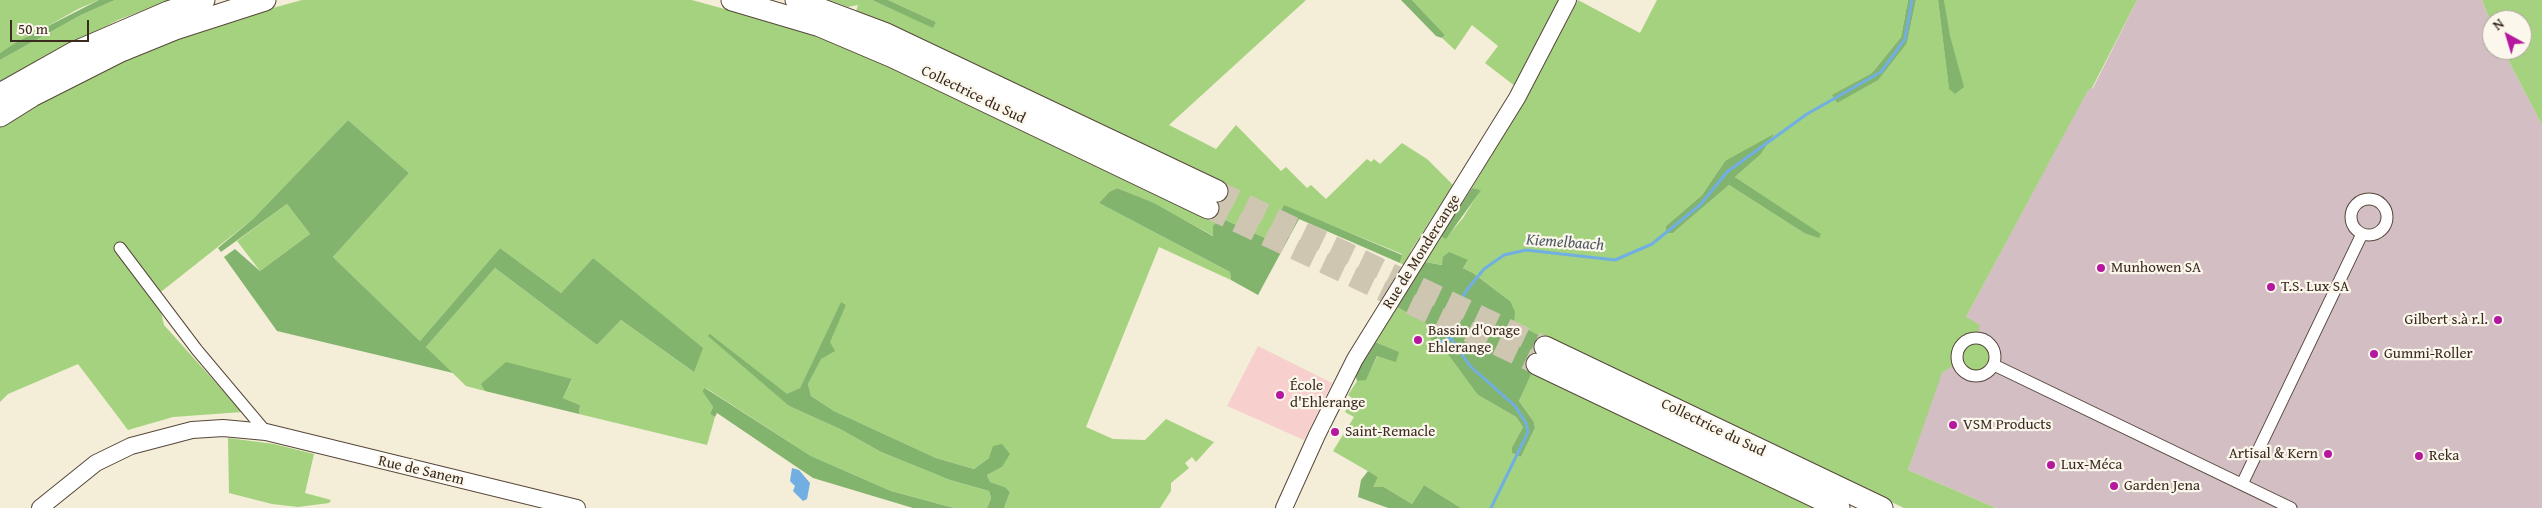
<!DOCTYPE html>
<meta charset="utf-8">
<style>
body{margin:0}
#map{position:relative;width:2542px;height:508px;overflow:hidden;background:#f4edd7;font-family:"Gentium Book Plus",serif}
canvas{display:block}
.north{position:absolute;left:2482px;top:10px;width:50px;height:50px;box-sizing:border-box;background:#fbf7ec;border:1px solid #aea59a;border-radius:50%;rotate:321deg;font-size:14px;font-weight:700;line-height:20px;text-align:center;color:#3b2a1e}
.north::after{content:'';display:block;margin:auto;width:18px;height:22px;background:#b5179e;clip-path:polygon(50% 0,100% 100%,50% 72%,0 100%)}
.scale{position:absolute;left:10px;top:20px;width:79px;height:22px;box-sizing:border-box;border:2px solid #3b2a1e;border-top:0;padding-left:6px;font-size:15px;line-height:18px;white-space:nowrap;color:#3b2a1e;-webkit-text-stroke:4px #fbf7ec;paint-order:stroke}
</style>
<div id="map">
<canvas width="2542" height="508"></canvas>
<div class="north">N</div>
<div class="scale">50 m</div>
</div>
<script>
const c = document.querySelector('canvas').getContext('2d');
c.lineJoin = 'round';
function fill(path, color) {
  c.fillStyle = color;
  c.fill(path, 'evenodd');
}
function shape(rows) {
  const path = new Path2D();
  for (const r of rows) {
    if (r.length === 3) {
      path.moveTo(r[0] + r[2], r[1]);
      path.arc(r[0], r[1], r[2], 0, 2 * Math.PI);
      continue;
    }
    path.moveTo(r[0], r[1]);
    for (let i = 2; i < r.length; i += 2) path.lineTo(r[i], r[i + 1]);
  }
  return path;
}
function strokePath(path, color, width, dash) {
  c.strokeStyle = color;
  c.lineWidth = width;
  c.lineCap = dash ? 'butt' : 'round';
  c.setLineDash(dash || []);
  c.stroke(path);
}
function label(font, color, halo, rows, align = 'center') {
  c.font = font + ' "Gentium Book Plus",serif';
  c.lineWidth = 4.5;
  c.setLineDash([]);
  c.textBaseline = 'middle';
  c.strokeStyle = halo;
  c.fillStyle = color;
  for (const [text, x, y, turn = 0] of rows) {
    c.save();
    c.translate(x, y);
    c.rotate((+turn || 0) * Math.PI / 180);
    c.textAlign = isNaN(turn) ? turn : align;
    if (halo) c.strokeText(text, 0, 0);
    c.fillText(text, 0, 0);
    c.restore();
  }
}
fill(shape([
 [1258,346,1332,383,1304,440,1227,406]
]), '#f7d0cd');
fill(shape([
 [2137,0,2482,0,2492,25,2492,50,2503,50,2542,125,2542,508,1996,508,1908,470,1938,381,1942,373,1958,361,1977,338,1966,317,2088,89,2093,88]
]), '#d2bec3');
fill(shape([
 [0,0,99,0,78,9,0,53],
 [115,0,171,0,118,20,0,82,0,60,81,15],
 [302,0,692,0,782,25,835,43,890,25,856,11,858,5,848,7,829,0,872,0,933,27,936,22,888,0,1306,0,1169,125,1216,149,1236,125,1281,171,1286,167,1307,188,1311,185,1326,199,1367,159,1371,162,1374,159,1380,164,1402,143,1427,159,1453,185,1412,249,1404,265,1400,263,1402,254,1284,206,1267,239,1221,218,1214,236,1153,203,1117,188,1109,192,1099,203,1230,272,1231,280,1159,247,1086,427,1113,439,1145,440,1166,419,1214,442,1196,462,1192,457,1185,463,1189,468,1171,483,1171,491,1160,508,1004,508,1010,492,1005,487,990,482,987,475,1002,467,989,458,974,469,936,458,834,411,811,396,808,384,846,305,841,303,800,388,787,395,710,334,789,406,840,429,881,452,950,480,989,491,991,498,987,508,954,508,891,491,811,456,706,388,702,391,713,407,710,414,715,417,707,445,579,414,580,405,563,398,572,380,482,384,485,391,466,386,426,347,495,268,597,345,621,320,694,372,593,258,561,293,500,248,420,341,333,257,409,173,348,120,253,219,157,295,164,325,242,412,173,417,128,430,78,364,8,394,0,402,0,127,31,107,132,55,236,18],
 [1412,0,1560,0,1515,86,1485,63,1498,46,1472,25,1455,50,1442,38,1445,35],
 [1578,0,1640,33,1657,0,1908,0,1901,37,1872,73,1833,95,1837,103,1907,43,1916,0,1938,0,1949,88,1955,94,1944,0,2137,0,2092,88,2088,90,1966,317,1980,325,1977,338,1988,342,1992,347,1995,358,1994,365,1986,373,1975,376,1964,371,1958,362,1942,373,1908,470,1996,508,1904,508,1513,323,1510,301,1473,273,1463,268,1468,260,1443,265,1425,262,1441,236,1446,238,1463,218,1480,190,1472,188,1523,103],
 [1760,155,1735,177,1820,234,1804,233,1729,185,1673,233,1666,226,1702,195,1725,161],
 [2482,0,2542,0,2542,125,2503,50,2522,50,2522,20,2492,20,2492,25],
 [287,204,310,234,260,271,237,241],
 [1397,307,1427,324,1450,342,1478,395,1516,417,1523,427,1512,447,1512,453,1521,457,1535,428,1534,422,1519,401,1533,369,1817,508,1461,508,1424,485,1412,504,1384,487,1372,487,1378,477,1333,451,1354,417,1345,412,1352,398,1348,395,1357,381,1366,379,1378,355,1396,361,1398,352,1375,342],
 [228,438,274,444,314,454,305,493,331,500,329,503,298,507,272,504,229,493]
]), '#a4d27f');
fill(shape([
 [99,0,115,0,81,15,0,60,0,53,17,42],
 [872,0,888,0,936,22,933,28],
 [1401,0,1412,0,1445,35,1442,38,1436,36],
 [1908,0,1916,0,1907,43,1878,80,1837,103,1832,95,1872,73,1901,37],
 [1938,0,1944,0,1950,36,1964,87,1955,94,1949,89],
 [348,120,409,173,333,257,420,341,500,248,561,293,593,258,703,348,694,372,621,320,597,345,495,268,426,347,453,373,277,331,224,257,235,249,260,271,310,234,287,204,221,252,218,248,253,219],
 [1774,134,1760,155,1735,177,1821,234,1819,238,1804,233,1729,185,1673,233,1666,233,1666,226,1702,195,1725,161],
 [1117,188,1154,203,1213,236,1213,226,1221,218,1267,239,1284,205,1402,255,1400,263,1299,219,1258,295,1231,280,1230,272,1099,203,1109,192],
 [1472,188,1481,190,1446,239,1441,236],
 [1449,252,1468,260,1463,268,1473,273,1510,301,1515,312,1514,323,1547,339,1519,401,1534,422,1535,428,1521,457,1512,453,1512,447,1523,427,1516,417,1478,395,1448,354,1450,342,1431,340,1427,324,1397,307,1425,262,1442,265,1443,257],
 [841,302,846,305,830,342,835,351,821,359,808,384,811,396,834,411,936,458,974,469,989,458,993,446,1002,444,1010,454,1002,467,987,475,990,482,1005,487,1010,492,1004,508,987,508,991,498,989,491,950,480,881,452,840,429,789,406,708,336,710,334,787,394,800,388],
 [1375,342,1399,352,1396,362,1377,356,1366,380,1357,381,1355,373],
 [506,362,572,379,563,398,580,405,579,414,485,391,481,384],
 [705,388,811,456,891,491,954,508,913,508,813,478,717,413,715,417,710,414,713,407,702,391],
 [1368,471,1378,477,1373,487,1384,487,1412,504,1424,485,1461,508,1388,508,1358,497,1361,480]
]), '#83b46e');
fill(shape([
 [792,468,799,470,810,483,807,499,803,501,793,491,795,486,790,481]
]), '#71afe3');
strokePath(shape([
 [1436,344,1451,338],
 [1491,508,1528,432,1526,423,1515,406,1470,366,1451,338,1454,316,1466,291,1484,269,1504,255,1526,250,1615,260,1652,244,1701,204,1727,172,1807,114,1881,72,1905,39,1912,0]
]), '#71afe3', 3);
strokePath(shape([
 [1217,191,1545,347],
 [1208,208,1537,364]
]), '#cfc6b2', 21, [21, 11]);
const minor = shape([
 [2369,217,18],
 [120,248,197,350,266,432],
 [1976,357,19],
 [1994,365,2291,508],
 [2242,484,2362,234]
]);
const secondary = shape([
 [40,508,96,463,131,446,192,430,223,428,266,432,577,508],
 [1284,508,1317,435,1355,359,1517,98,1568,0]
]);
const motorway = shape([
 [732,0,820,26,893,57,1208,208],
 [796,0,884,33,1217,191],
 [0,94,73,53,168,12,204,0],
 [0,116,32,96,121,51,175,29,265,0],
 [1545,347,1882,508],
 [1537,364,1839,508]
]);
strokePath(minor, '#57473a', 13);
strokePath(secondary, '#57473a', 18);
strokePath(motorway, '#57473a', 23);
strokePath(minor, '#fff', 11);
strokePath(secondary, '#fff', 16);
strokePath(motorway, '#fff', 21);
for (const [x, y, r, color] of [
 [2101,268,5,"#b5179e"],
 [2271,287,5,"#b5179e"],
 [2498,320,5,"#b5179e"],
 [1418,340,5,"#b5179e"],
 [2374,354,5,"#b5179e"],
 [1280,395,5,"#b5179e"],
 [1953,425,5,"#b5179e"],
 [1335,432,5,"#b5179e"],
 [2328,454,5,"#b5179e"],
 [2419,456,5,"#b5179e"],
 [2051,465,5,"#b5179e"],
 [2114,486,5,"#b5179e"]
]) {
  const dot = new Path2D();
  dot.arc(x, y, r, 0, 2 * Math.PI);
  c.fillStyle = color;
  c.fill(dot);
  strokePath(dot, '#fbf7ec', 2);
}
label('15px', '#3b2a1e', '#fbf7ec', [
 ["Collectrice du Sud",973,95,26],
 ["Rue de Mondercange",1422,252,-58],
 ["Collectrice du Sud",1713,428,26],
 ["Rue de Sanem",421,471,13]
]);
label('15px', '#3b2a1e', '#fbf7ec', [
 ["Munhowen SA",2111,268],
 ["T.S. Lux SA",2281,287],
 ["Gilbert s.à r.l.",2488,320,"right"],
 ["Bassin d'Orage",1428,331],
 ["Ehlerange",1428,348],
 ["Gummi-Roller",2384,354],
 ["École",1290,386],
 ["d'Ehlerange",1290,403],
 ["VSM Products",1963,425],
 ["Saint-Remacle",1345,432],
 ["Artisal & Kern",2318,454,"right"],
 ["Reka",2429,456],
 ["Lux-Méca",2061,465],
 ["Garden Jena",2124,486]
], 'left');
label('italic 16px', '#4e5963', '#fbf7ec', [
 ["Kiemelbaach",1565,243,4]
]);
</script>
